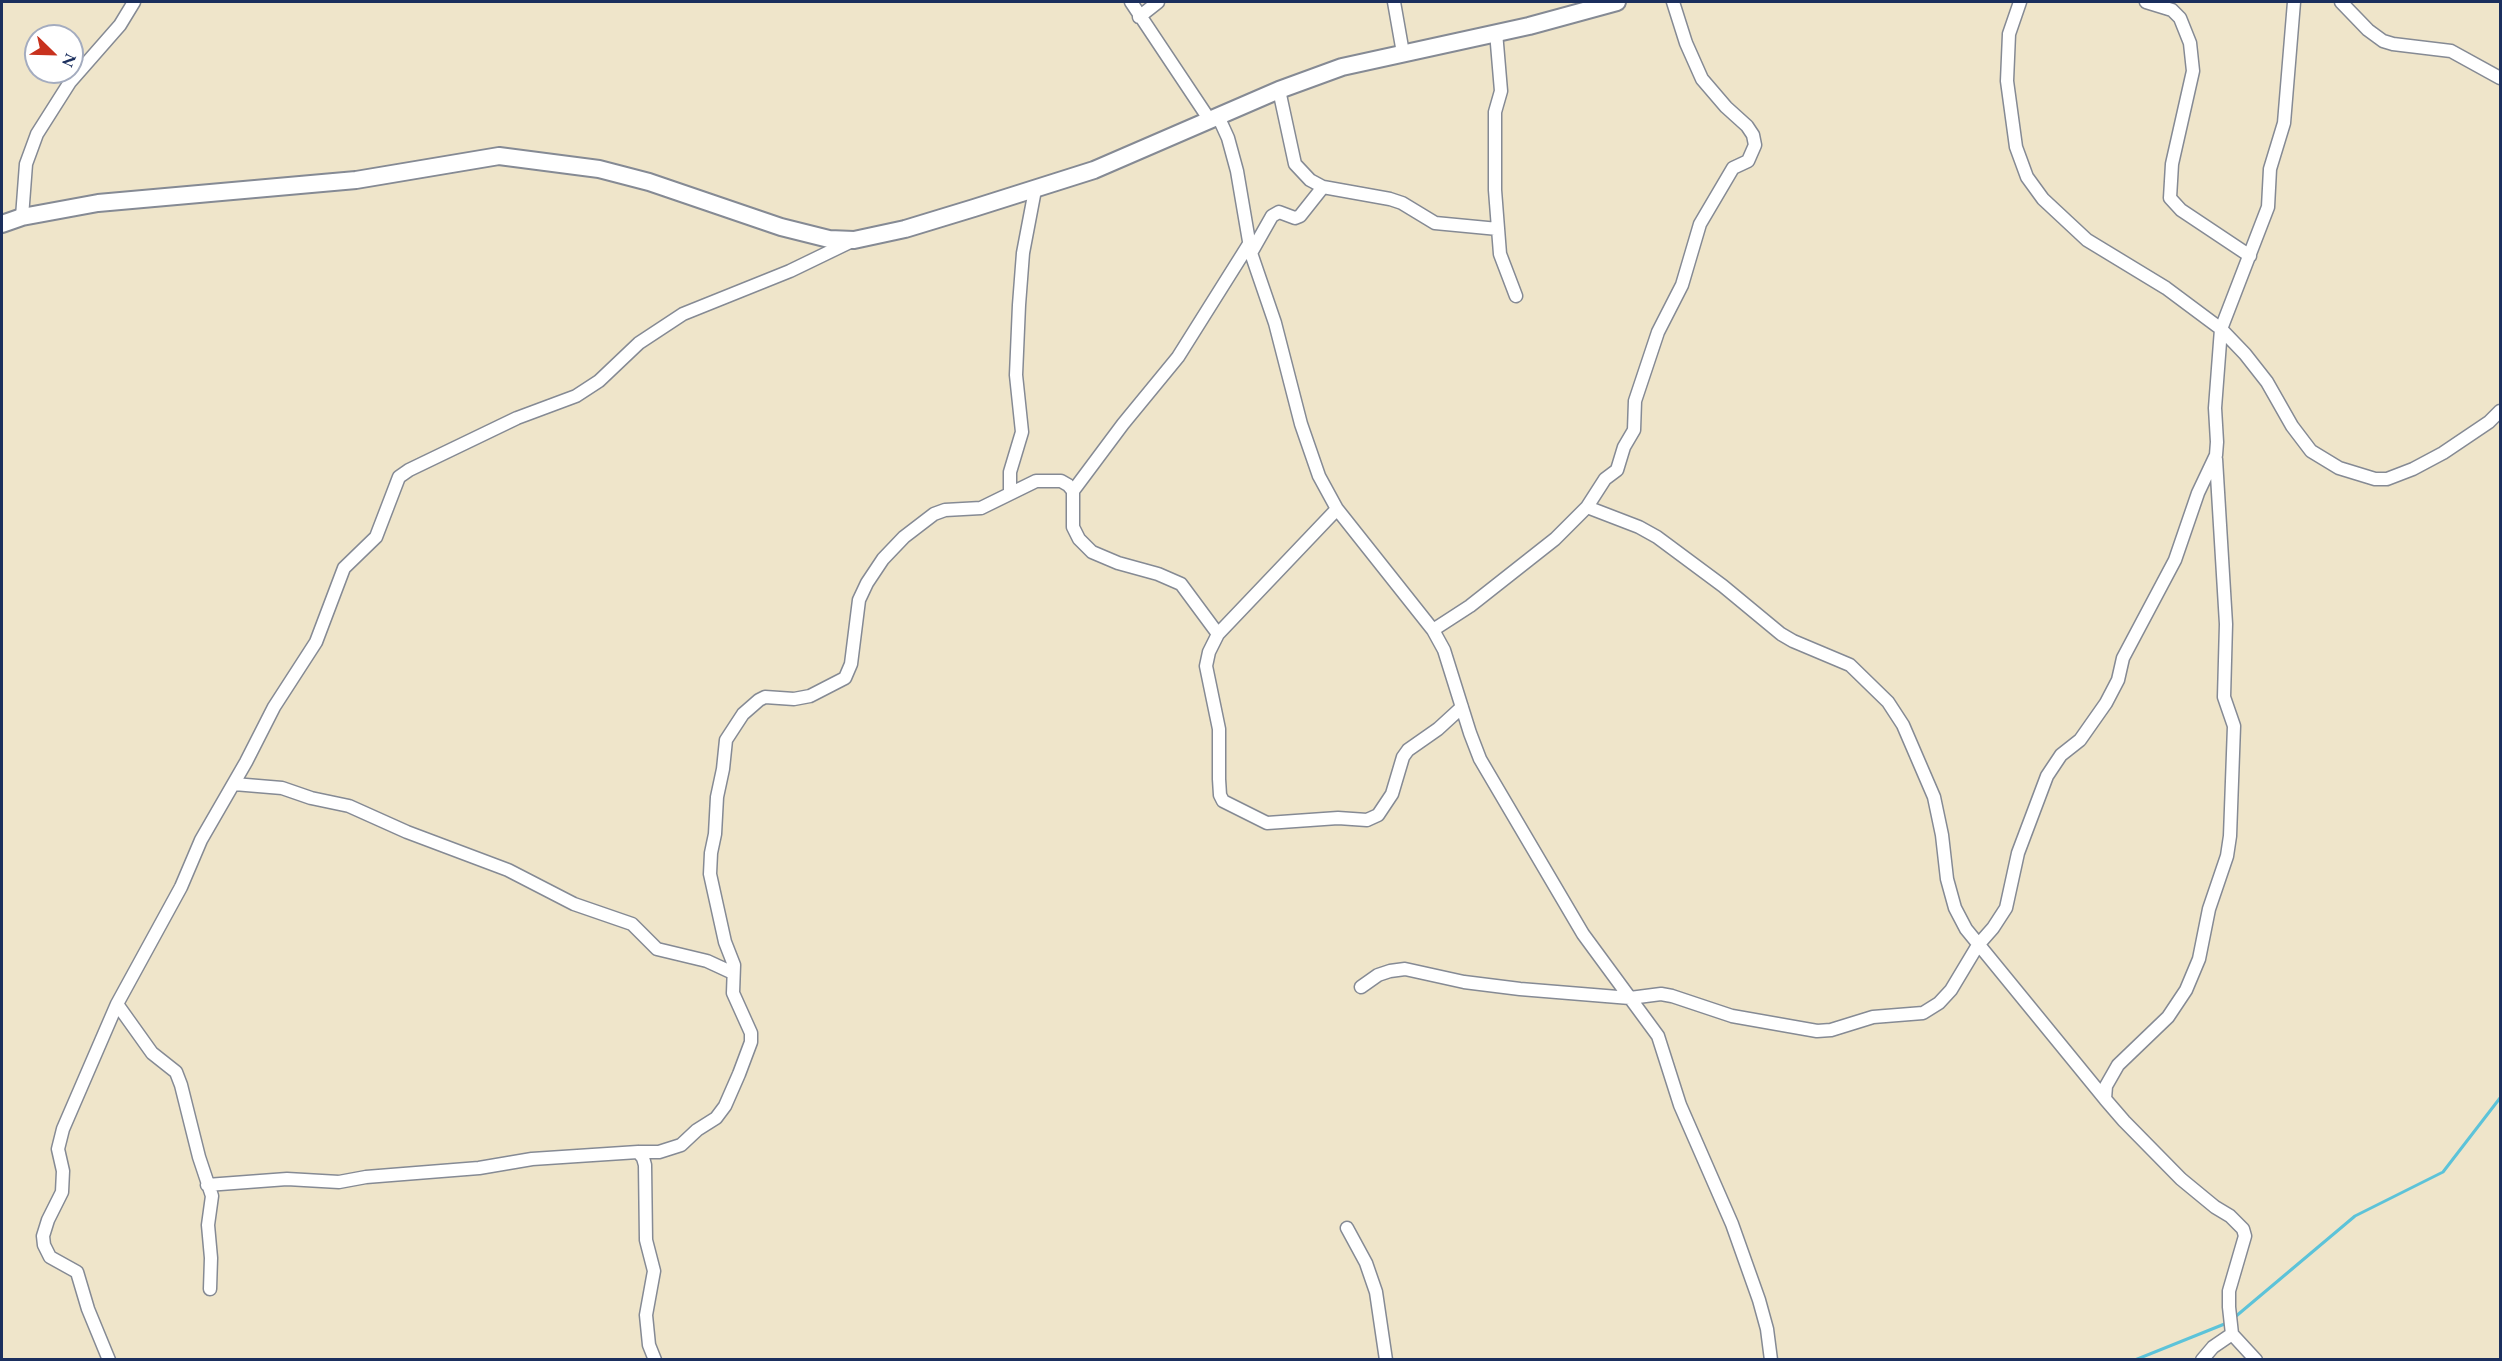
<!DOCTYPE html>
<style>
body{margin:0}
#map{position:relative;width:2502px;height:1361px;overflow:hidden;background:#efe5ca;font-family:"EB Garamond",serif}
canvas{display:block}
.frame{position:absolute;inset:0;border:3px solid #1b2f5e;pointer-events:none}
.north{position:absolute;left:24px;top:24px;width:60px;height:60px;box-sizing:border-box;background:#fff;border:2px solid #a4acbf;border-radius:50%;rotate:113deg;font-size:16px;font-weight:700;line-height:24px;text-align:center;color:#1b2f5e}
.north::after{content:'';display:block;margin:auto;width:21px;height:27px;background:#c8321e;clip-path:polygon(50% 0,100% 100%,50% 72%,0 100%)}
</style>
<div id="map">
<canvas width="2502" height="1361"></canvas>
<div class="frame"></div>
<div class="north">N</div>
</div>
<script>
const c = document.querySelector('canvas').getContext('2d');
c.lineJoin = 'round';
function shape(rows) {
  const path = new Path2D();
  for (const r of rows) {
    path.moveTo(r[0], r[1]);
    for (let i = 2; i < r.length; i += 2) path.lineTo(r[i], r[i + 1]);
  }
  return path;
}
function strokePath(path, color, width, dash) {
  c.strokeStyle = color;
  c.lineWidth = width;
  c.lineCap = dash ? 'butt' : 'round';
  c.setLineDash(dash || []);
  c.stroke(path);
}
strokePath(shape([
 [2235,1317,2355,1216,2443,1172,2500,1098],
 [2135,1360,2227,1323]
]), '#5cc3d9', 3);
const street = shape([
 [1131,2,1209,119],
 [1394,2,1403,53],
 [2020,2,2009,34,2007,81,2016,147,2027,177,2043,199,2087,240,2166,288,2221,329,2245,354,2267,382,2292,426,2311,451,2339,468,2375,479,2387,479,2413,469,2443,453,2489,422,2500,411],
 [2146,2,2172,10,2180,18,2190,43,2193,71,2172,164,2170,198,2181,210,2250,256],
 [2341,2,2368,30,2383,41,2393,44,2451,51,2500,78],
 [1139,17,1158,2],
 [1496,32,1501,91,1495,112,1495,190,1500,254,1516,296],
 [1279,90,1295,164,1310,180,1323,187,1390,199,1402,203,1435,223,1498,229],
 [1218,116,1228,138,1237,171,1251,253,1275,323,1301,424,1319,476,1337,509,1433,630,1444,650,1470,733,1480,759,1583,934,1658,1036,1680,1105,1732,1224,1759,1300,1767,1329,1771,1360],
 [22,217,26,164,37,134,70,82,120,25,134,2],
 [1251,253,1272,216,1279,212,1295,218,1300,216,1323,187],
 [2216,459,2226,624,2224,697,2234,726,2230,836,2227,856,2209,909,2199,959,2186,990,2168,1017,2118,1065,2106,1086,2105,1099,2124,1121,2181,1179,2215,1207,2230,1216,2243,1229,2245,1236,2229,1291,2229,1307,2232,1334,2256,1360],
 [1073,491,1123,424,1178,357,1249,244],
 [1010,493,1010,472,1022,432,1016,375,1019,305,1023,253,1035,190],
 [1587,507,1639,527,1657,537,1723,586,1781,634,1793,641,1850,665,1888,702,1903,725,1934,797,1942,835,1947,879,1955,908,1966,929,2105,1099],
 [1337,509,1218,634,1209,652,1206,666,1219,729,1219,779,1220,795,1223,801,1267,823,1338,818,1367,820,1378,815,1392,794,1403,757,1408,750,1438,729,1462,707],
 [1433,630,1470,606,1555,539,1587,507,1605,479,1617,470,1624,447,1634,430,1635,401,1658,332,1682,285,1700,224,1733,168,1748,161,1755,145,1753,135,1747,126,1726,107,1702,79,1686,43,1673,2],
 [234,784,282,788,311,798,349,806,407,832,508,870,574,904,632,924,657,949,707,961,733,973],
 [1361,987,1378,975,1390,971,1405,969,1464,982,1520,989,1630,998,1661,994,1672,996,1732,1016,1817,1031,1831,1030,1873,1017,1923,1013,1939,1003,1951,990,1978,945,1993,928,2006,908,2018,853,2047,776,2061,755,2080,740,2106,703,2118,680,2123,658,2175,560,2198,493,2216,455,2217,442,2215,408,2221,329,2268,207,2270,169,2284,123,2294,2],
 [117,1004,152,1053,176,1072,181,1085,199,1157,212,1196,208,1225,211,1258,210,1289],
 [639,1152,659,1152,681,1145,697,1130,716,1118,725,1106,739,1074,751,1042,751,1033,733,993,734,965,725,942,710,874,711,853,715,834,717,797,723,769,726,740,743,714,759,700,765,697,794,699,810,696,845,678,851,664,859,600,867,583,883,559,904,537,934,514,945,510,981,508,1036,481,1061,481,1068,485,1073,491,1073,527,1079,539,1092,552,1118,563,1158,574,1181,584,1218,634],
 [207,1185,287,1179,339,1182,366,1177,479,1168,532,1159,638,1152,643,1158,645,1165,646,1240,654,1271,646,1315,649,1345,655,1360],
 [1347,1228,1366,1263,1376,1292,1386,1360],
 [109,1360,88,1309,77,1272,50,1257,44,1245,43,1236,48,1220,62,1192,63,1171,58,1149,63,1129,117,1004,181,887,201,840,246,762,274,707,316,642,344,568,376,537,399,477,409,470,517,418,576,396,599,381,639,343,683,314,790,271,852,241],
 [2202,1360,2213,1347,2232,1334]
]);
const secondary = shape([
 [2,224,22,217,98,203,356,180,499,156,599,169,649,182,781,227,829,239,854,240,905,229,974,208,1094,170,1279,90,1342,67,1529,26,1617,2]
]);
strokePath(street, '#858a94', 15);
strokePath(secondary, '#858a94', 20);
strokePath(street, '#fff', 12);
strokePath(secondary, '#fff', 16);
</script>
